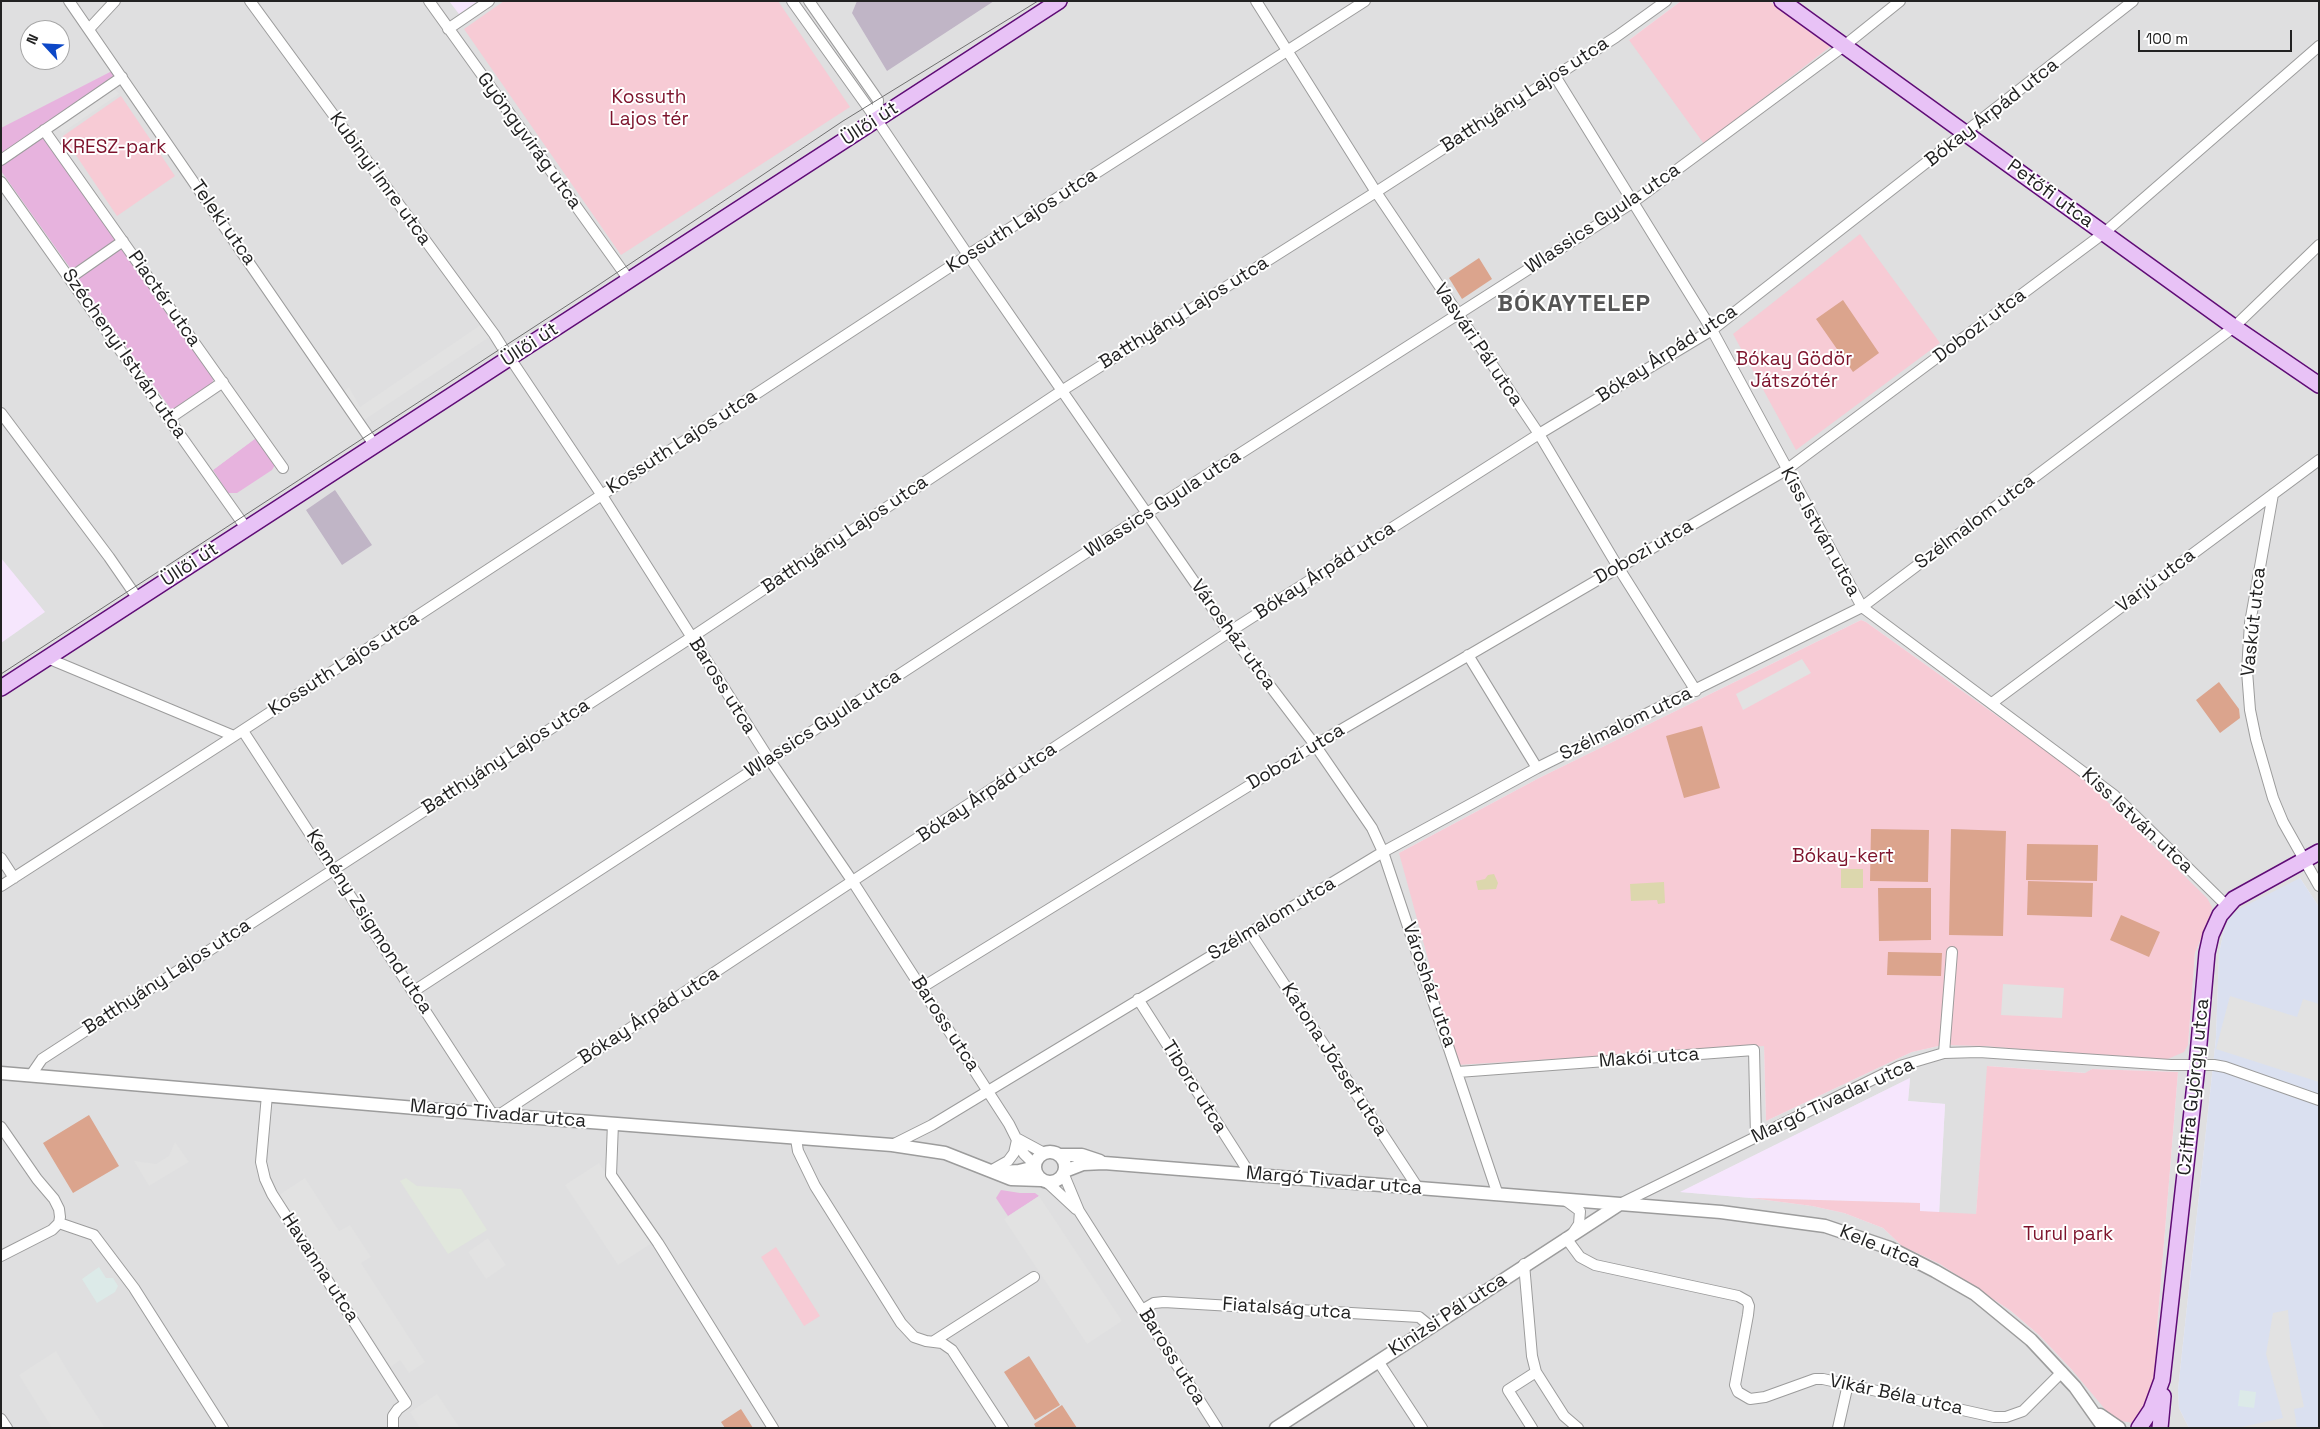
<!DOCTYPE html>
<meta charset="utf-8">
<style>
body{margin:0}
#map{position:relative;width:2320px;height:1429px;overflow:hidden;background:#ece9f1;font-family:"Space Grotesk",sans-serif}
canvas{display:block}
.frame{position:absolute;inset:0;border:2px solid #222;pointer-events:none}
.north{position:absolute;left:20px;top:20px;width:50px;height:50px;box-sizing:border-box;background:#fff;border:1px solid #a7a7a7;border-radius:50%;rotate:295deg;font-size:14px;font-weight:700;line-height:20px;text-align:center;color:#222}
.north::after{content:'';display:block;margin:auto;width:18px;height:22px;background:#0d48c7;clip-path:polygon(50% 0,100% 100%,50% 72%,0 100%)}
.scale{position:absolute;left:2138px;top:30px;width:154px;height:22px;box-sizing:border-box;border:2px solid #222;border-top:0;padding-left:6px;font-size:15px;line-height:18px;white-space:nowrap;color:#222;-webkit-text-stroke:4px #fff;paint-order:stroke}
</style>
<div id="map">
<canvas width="2320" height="1429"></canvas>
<div class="frame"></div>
<div class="north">N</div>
<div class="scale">100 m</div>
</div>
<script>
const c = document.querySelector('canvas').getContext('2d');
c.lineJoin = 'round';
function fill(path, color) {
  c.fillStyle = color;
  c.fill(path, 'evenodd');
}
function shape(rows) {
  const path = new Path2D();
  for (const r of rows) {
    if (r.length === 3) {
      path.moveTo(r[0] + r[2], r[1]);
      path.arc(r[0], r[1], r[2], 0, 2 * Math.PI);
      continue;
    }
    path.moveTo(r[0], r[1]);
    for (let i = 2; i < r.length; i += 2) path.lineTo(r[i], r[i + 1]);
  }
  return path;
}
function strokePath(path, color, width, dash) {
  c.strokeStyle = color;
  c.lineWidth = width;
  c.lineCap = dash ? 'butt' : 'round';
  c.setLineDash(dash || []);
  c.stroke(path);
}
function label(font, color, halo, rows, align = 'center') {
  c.font = font + ' "Space Grotesk",sans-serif';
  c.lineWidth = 4;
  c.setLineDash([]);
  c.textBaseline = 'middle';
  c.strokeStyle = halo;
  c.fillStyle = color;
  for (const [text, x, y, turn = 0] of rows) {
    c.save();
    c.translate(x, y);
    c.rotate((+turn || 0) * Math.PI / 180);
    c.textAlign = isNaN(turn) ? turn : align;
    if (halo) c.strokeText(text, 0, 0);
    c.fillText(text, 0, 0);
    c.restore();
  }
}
fill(shape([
 [1,1,1681,1,1629,40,1830,46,1769,1,2319,1,2319,907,2300,878,2224,930,2219,953,2216,1038,2178,1390,2179,1408,2189,1428,1,1428],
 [30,30,60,30,60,60,30,60],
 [1861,620,1866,622,2063,763,2210,917,2195,953,2188,1045,1943,1045,1912,1052,1899,1058,1766,1121,1764,1046,1399,853,1539,778],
 [1988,1066,2086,1073,2092,1069,2178,1072,2157,1328,2156,1369,2073,1371,2039,1335,2011,1311,1940,1264,1902,1246,1883,1228,1844,1213,1812,1206,1751,1198,1681,1192,1910,1078,1908,1101,1945,1104,1939,1214,1976,1214]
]), '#dfdfe0');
fill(shape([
 [2300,878,2319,907,2319,1428,2189,1428,2179,1408,2178,1390,2216,1038,2219,953,2224,930,2229,918,2239,909]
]), '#dae0f0');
fill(shape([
 [99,1267,106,1278,113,1278,118,1286,115,1292,97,1303,82,1279],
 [2240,1390,2256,1392,2254,1408,2238,1406]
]), '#dceae8');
fill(shape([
 [449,1,478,1,459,14],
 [1,558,45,612,1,643],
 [1910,1078,1908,1101,1945,1104,1939,1214,1919,1211,1919,1203,1751,1198,1680,1192]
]), '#f6e6fd');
fill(shape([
 [857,1,994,1,887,71,852,13],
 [335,490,372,545,342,565,306,510]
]), '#c0b5c6');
fill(shape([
 [112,71,115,75,39,129,214,376,212,384,175,411,170,408,1,171,1,128],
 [256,438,275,465,272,470,237,493,228,493,213,470],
 [1001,1190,1020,1193,1035,1193,1039,1196,1008,1216,996,1198]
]), '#e7b3de');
fill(shape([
 [504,1,778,1,850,107,621,255,464,29],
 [1681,1,1769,1,1831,46,1704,144,1629,40],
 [121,96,175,176,117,216,63,136],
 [1860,234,1940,343,1796,450,1733,334],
 [1861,620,1866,622,2081,776,2207,898,2212,907,2210,917,2195,953,2188,1045,2184,1052,2163,1061,1984,1046,1943,1045,1912,1052,1899,1058,1766,1121,1764,1046,1457,1065,1399,853,1539,778],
 [1987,1066,2085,1073,2092,1069,2178,1072,2157,1328,2156,1369,2149,1405,2140,1419,2133,1423,2121,1421,2109,1414,2073,1371,2039,1335,2011,1311,1940,1264,1902,1246,1883,1228,1844,1213,1812,1206,1751,1198,1920,1203,1920,1211,1976,1214],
 [776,1247,820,1316,804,1326,761,1257]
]), '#f7cbd5');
fill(shape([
 [1479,258,1492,279,1462,299,1449,278],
 [1843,300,1879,353,1853,372,1816,319],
 [2219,682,2239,709,2240,718,2220,733,2196,700],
 [1702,726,1720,788,1684,798,1666,736],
 [1871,829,1929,830,1928,882,1870,881],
 [1951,829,2006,831,2003,936,1949,935],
 [2027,844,2098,845,2097,881,2026,880],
 [2028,881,2093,883,2092,917,2027,915],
 [1878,888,1931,888,1931,940,1879,941],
 [2121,915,2160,932,2149,957,2110,940],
 [1888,952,1942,953,1941,976,1887,975],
 [89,1115,119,1166,73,1193,43,1143],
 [1029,1356,1060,1405,1035,1420,1004,1372],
 [1062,1405,1077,1428,1036,1428,1034,1424],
 [741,1409,753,1428,725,1428,721,1422]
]), '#dba48d');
fill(shape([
 [114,88,119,94,62,133,57,127],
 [485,322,494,334,361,422,341,394,349,387,360,407],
 [223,390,256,438,213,470,178,421],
 [1802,659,1811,673,1743,710,1736,694],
 [2003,984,2064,988,2062,1018,2001,1015],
 [2230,996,2297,1017,2303,999,2319,1004,2319,1082,2216,1049],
 [175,1142,189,1162,149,1186,134,1161,156,1164,169,1156],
 [599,1163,652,1243,618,1265,565,1185],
 [305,1178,339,1231,350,1225,371,1257,361,1263,425,1362,409,1373,400,1360,391,1367,279,1195],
 [1039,1196,1122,1321,1087,1344,1004,1219],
 [488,1238,506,1265,486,1279,468,1252],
 [2288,1310,2290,1339,2304,1407,2294,1409,2297,1428,2237,1428,2283,1418,2266,1354,2273,1313],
 [56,1351,66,1368,105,1428,52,1428,19,1375],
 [437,1394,460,1428,420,1428,410,1412]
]), '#e2e2e2');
fill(shape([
 [406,1178,417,1186,461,1189,487,1230,448,1254,400,1181]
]), '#e1e7dd');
fill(shape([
 [1841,869,1863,869,1863,888,1841,888],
 [1494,874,1498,883,1496,889,1478,890,1476,881,1485,879,1488,875],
 [1664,882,1665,903,1658,904,1657,900,1631,901,1630,884]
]), '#dcd7ad');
const minor = shape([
 [69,1,375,446],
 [250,1,494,334,509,358],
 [429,1,629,280],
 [792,1,877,120,968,255,1229,632,1315,745,1372,828,1383,852,1498,1195],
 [809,1,878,100,877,120],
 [1256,1,1376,192,1539,434,1618,567,1696,691],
 [89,29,115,1],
 [448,29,489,1],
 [1555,76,1712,330,1862,607,2114,795,2227,906],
 [44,130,283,468],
 [1,160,122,77],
 [1,182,246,528],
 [70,278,123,241],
 [510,358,601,494,769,759,853,882,987,1090,1009,1124,1024,1154,1035,1165],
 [1,413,109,557,138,599],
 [170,418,223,382],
 [2273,494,2250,623,2247,671,2250,710,2256,739,2273,798,2283,822,2319,886],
 [1468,655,1537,768],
 [47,658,234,736],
 [1992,703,2319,460],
 [243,731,493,1115],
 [1,858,14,878],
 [1,886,234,736,968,255,1365,1],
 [1250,932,1418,1188],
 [921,988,1315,745,1786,470,2104,233,2319,46],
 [414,991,1147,513,1632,203,1844,46,1900,1],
 [1138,999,1250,1174],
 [1944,1053,1952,952],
 [1458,1072,1754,1050,1756,1137],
 [31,1075,42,1059,692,637,1063,390,1376,192,1616,37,1666,1],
 [267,1095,261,1162,265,1179,272,1194,406,1403,398,1409,393,1416,393,1428],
 [499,1115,1229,632,1539,434,1712,330,2133,1],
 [613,1123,611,1175,658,1243,773,1428],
 [1,1127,37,1179,54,1199,59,1209,60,1217,59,1223],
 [796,1139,798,1151,815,1186,901,1323,914,1337,926,1341,942,1343,952,1350,1003,1428],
 [1018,1139,1044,1153],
 [892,1145,932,1125,1383,852,1537,768,1862,607,2234,327,2319,245],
 [992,1170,1008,1161,1014,1153,1017,1140],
 [1064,1175,1079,1211,1217,1428],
 [1048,1183,1076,1209],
 [1565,1200,1580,1211,1579,1224,1573,1233],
 [1620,1204,1900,1066,1944,1053,1979,1052,2171,1065,2214,1065,2225,1067,2319,1100],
 [59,1223,94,1235,134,1288,223,1428],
 [1566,1238,1580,1257,1595,1265,1738,1296,1747,1301,1749,1306,1748,1315,1735,1385,1738,1392,1750,1399,1765,1397,1815,1379,1823,1379,1994,1417,2006,1417,2023,1411,2062,1372],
 [1,1256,52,1230,59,1223],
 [1524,1264,1532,1356,1536,1372,1564,1416,1578,1428],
 [1142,1310,1154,1303,1164,1302,1419,1317,1430,1326],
 [934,1341,1034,1277],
 [1378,1361,1422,1428],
 [1,1419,7,1428],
 [1532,1428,1508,1390,1536,1372],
 [1838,1428,1848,1384]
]);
const tertiary = shape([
 [1,1073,499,1115,892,1145,945,1153,1011,1179,1041,1180],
 [1050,1167,15],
 [1060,1155,1082,1155,1100,1161],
 [1065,1171,1083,1164,1104,1163,1721,1212,1825,1226,1890,1248,1935,1271,1975,1294,2031,1340,2075,1387,2104,1428],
 [1003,1172,1019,1171,1035,1167],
 [2100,1415,2119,1428],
 [1276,1428,1620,1204]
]);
const secondary = shape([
 [1782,1,2234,327,2319,385],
 [1,688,1059,1],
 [2139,1428,2151,1410,2162,1380,2197,1066,2207,953,2211,935,2220,915,2234,899,2319,852],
 [2160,1428,2163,1396]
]);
strokePath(minor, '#9c9c9c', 12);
strokePath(tertiary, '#9c9c9c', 15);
strokePath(secondary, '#5f0c76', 18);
strokePath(minor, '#fff', 10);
strokePath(tertiary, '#fff', 12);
strokePath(secondary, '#e8c2f6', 15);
strokePath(shape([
 [1,674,597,286,843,121,1038,1]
]), '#707070', 1);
label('19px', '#222', '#fff', [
 ["Batthyány Lajos utca",1525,95,-33],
 ["Bókay Árpád utca",1992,113,-38],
 ["Üllői út",870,124,-33],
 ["Gyöngyvirág utca",529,141,54],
 ["Kubinyi Imre utca",380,179,54],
 ["Petőfi utca",2050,194,36],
 ["Wlassics Gyula utca",1603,219,-34],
 ["Kossuth Lajos utca",1022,221,-33],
 ["Teleki utca",223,223,55],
 ["Piactér utca",164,299,55],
 ["Batthyány Lajos utca",1184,313,-32],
 ["Dobozi utca",1980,326,-37],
 ["Üllői út",530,345,-33],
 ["Vasvári Pál utca",1478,345,56],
 ["Széchenyi István utca",124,354,55],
 ["Bókay Árpád utca",1667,354,-33],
 ["Kossuth Lajos utca",682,442,-33],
 ["Wlassics Gyula utca",1163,504,-33],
 ["Szélmalom utca",1975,522,-37],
 ["Kiss István utca",1820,532,61],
 ["Batthyány Lajos utca",845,535,-34],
 ["Dobozi utca",1644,552,-30],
 ["Üllői út",190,565,-33],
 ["Bókay Árpád utca",1325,571,-33],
 ["Varjú utca",2156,581,-37],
 ["Vaskút utca",2254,622,-84],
 ["Városház utca",1233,635,54],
 ["Kossuth Lajos utca",344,664,-33],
 ["Baross utca",722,686,58],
 ["Wlassics Gyula utca",823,724,-33],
 ["Szélmalom utca",1626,724,-26],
 ["Batthyány Lajos utca",506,757,-33],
 ["Dobozi utca",1296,757,-31],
 ["Bókay Árpád utca",987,793,-34],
 ["Kiss István utca",2137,821,43],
 ["Szélmalom utca",1272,919,-31],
 ["Kemény Zsigmond utca",369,922,57],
 ["Batthyány Lajos utca",167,977,-33],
 ["Városház utca",1429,985,71],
 ["Bókay Árpád utca",649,1016,-33],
 ["Baross utca",945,1024,57],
 ["Makói utca",1649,1058,-4],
 ["Katona József utca",1334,1060,57],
 ["Tiborc utca",1194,1087,58],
 ["Cziffra György utca",2194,1087,-84],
 ["Margó Tivadar utca",1833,1101,-25],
 ["Margó Tivadar utca",498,1114,5],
 ["Margó Tivadar utca",1334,1181,5],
 ["Kele utca",1880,1247,22],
 ["Havanna utca",320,1268,57],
 ["Fiatalság utca",1287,1309,4],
 ["Kinizsi Pál utca",1448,1315,-33],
 ["Baross utca",1172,1357,58],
 ["Vikár Béla utca",1896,1395,12]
]);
label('19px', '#7d132c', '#fff', [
 ["Kossuth",649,98],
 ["Lajos tér",649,120],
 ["KRESZ-park",114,148],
 ["Bókay Gödör",1794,360],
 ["Játszótér",1794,382],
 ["Bókay-kert",1843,857],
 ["Turul park",2068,1235]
]);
c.letterSpacing = '1px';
label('bold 24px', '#555', '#fff', [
 ["BÓKAYTELEP",1574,304]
]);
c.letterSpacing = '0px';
</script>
